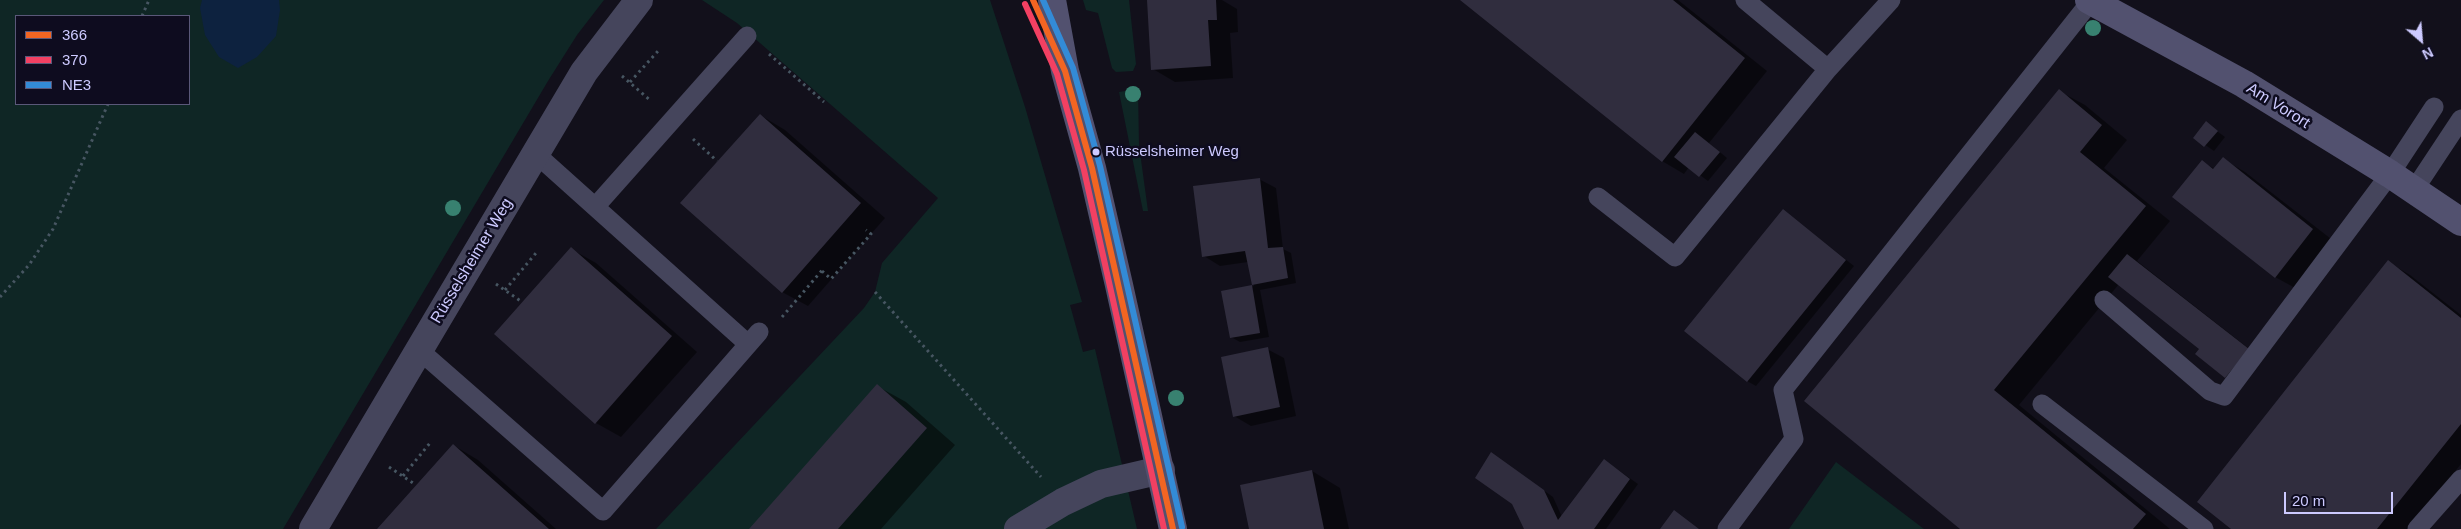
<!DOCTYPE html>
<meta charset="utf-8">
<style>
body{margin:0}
#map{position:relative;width:2461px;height:529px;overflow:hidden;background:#12101b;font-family:Arial,sans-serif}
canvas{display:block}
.legend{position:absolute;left:15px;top:15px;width:175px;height:90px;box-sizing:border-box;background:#0e0c1f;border:1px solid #5a5879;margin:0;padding:6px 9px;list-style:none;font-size:15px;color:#cdcaff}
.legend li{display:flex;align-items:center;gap:10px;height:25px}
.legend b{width:25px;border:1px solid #5a5879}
.north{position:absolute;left:2396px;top:15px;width:50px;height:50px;-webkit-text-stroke:4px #0e0c1f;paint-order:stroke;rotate:153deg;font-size:14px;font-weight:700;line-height:20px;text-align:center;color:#cdcaff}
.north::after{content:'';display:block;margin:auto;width:18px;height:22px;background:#cdcaff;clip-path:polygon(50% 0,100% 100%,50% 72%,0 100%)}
.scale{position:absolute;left:2284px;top:492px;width:109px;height:22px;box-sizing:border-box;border:2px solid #cdcaff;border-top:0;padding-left:6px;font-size:15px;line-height:18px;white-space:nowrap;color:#cdcaff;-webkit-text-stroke:4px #0e0c1f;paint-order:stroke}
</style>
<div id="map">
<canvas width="2461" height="529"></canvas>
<ul class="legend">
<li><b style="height:6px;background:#f26522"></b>366</li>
<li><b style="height:6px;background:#f24062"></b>370</li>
<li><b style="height:6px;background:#338bd7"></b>NE3</li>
</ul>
<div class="north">N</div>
<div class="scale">20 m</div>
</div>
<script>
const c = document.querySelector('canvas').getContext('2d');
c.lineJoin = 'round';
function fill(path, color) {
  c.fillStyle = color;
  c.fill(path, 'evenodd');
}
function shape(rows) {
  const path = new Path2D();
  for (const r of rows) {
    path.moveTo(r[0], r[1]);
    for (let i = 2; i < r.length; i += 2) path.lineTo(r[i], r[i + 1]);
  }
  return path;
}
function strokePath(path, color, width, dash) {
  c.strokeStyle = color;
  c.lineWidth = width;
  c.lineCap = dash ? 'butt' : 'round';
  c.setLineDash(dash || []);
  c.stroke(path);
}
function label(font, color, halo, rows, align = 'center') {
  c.font = font + ' Arial,sans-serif';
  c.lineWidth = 5;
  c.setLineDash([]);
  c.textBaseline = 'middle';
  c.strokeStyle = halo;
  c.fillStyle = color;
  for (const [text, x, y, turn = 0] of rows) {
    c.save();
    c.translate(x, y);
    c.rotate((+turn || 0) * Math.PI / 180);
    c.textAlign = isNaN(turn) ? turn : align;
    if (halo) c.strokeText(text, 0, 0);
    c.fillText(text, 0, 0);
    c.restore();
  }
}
fill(shape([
 [0,0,604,0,577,35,548,81,283,529,0,529],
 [16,16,189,16,189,104,16,104],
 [702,0,990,0,1025,107,1082,302,1070,305,1083,352,1095,349,1137,529,656,529,864,308,875,292,882,263,938,198,737,23],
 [1083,0,1129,0,1136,64,1133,71,1116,72,1112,68,1098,13,1086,10],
 [1138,89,1139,145,1148,211,1143,211,1119,92],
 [1836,462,1924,529,1789,529]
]), '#0f2625');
fill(shape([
 [202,0,279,0,280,10,276,36,257,57,238,68,219,57,205,35,200,8]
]), '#0d223f');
fill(shape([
 [1148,0,1222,0,1237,9,1238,32,1230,33,1233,78,1175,82,1153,69],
 [1462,0,1678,0,1767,71,1709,143,1727,158,1708,181,1689,167,1684,174,1662,161],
 [2059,91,2085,105,2127,140,2104,168,2170,221,2137,261,2257,355,2235,382,2196,354,2201,348,2119,284,2019,405,2170,529,1962,529],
 [760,115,785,130,885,218,808,306,782,292],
 [2206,123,2225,137,2214,151,2194,137],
 [2223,159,2245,172,2335,242,2297,289,2275,277,2202,162,2215,169],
 [1259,179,1276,188,1283,249,1291,253,1296,283,1260,290,1269,337,1240,342,1231,337,1223,292,1254,286,1248,262,1220,266,1204,256],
 [1784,211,1854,266,1756,386,1747,381],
 [571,249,596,263,697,352,621,437,596,423],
 [2388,262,2410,275,2461,315,2461,464,2409,529,2233,529],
 [1267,349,1284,358,1296,416,1251,426,1234,416],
 [877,386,906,402,955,445,881,529,751,529],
 [453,445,478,460,556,529,379,529],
 [1500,459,1553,497,1562,517,1604,460,1638,484,1606,529,1525,529],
 [1312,471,1340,488,1349,529,1250,529]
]), '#0007');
fill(shape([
 [1147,0,1216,0,1217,20,1208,20,1211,66,1151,70],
 [1460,0,1673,0,1745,58,1662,162],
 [2059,89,2102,125,2080,152,2146,206,1994,390,2146,514,2133,529,1960,529,1804,401],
 [760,114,861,203,782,293,680,203],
 [2206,121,2218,131,2204,147,2193,138],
 [1695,132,1720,152,1699,177,1674,157],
 [2223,157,2313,229,2275,278,2172,197,2202,160,2213,169],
 [1260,178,1268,248,1283,247,1288,278,1252,285,1245,251,1202,257,1193,186],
 [1783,209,1846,260,1747,382,1684,331],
 [571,247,672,336,595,424,494,334],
 [2127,254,2249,349,2225,378,2195,354,2199,349,2108,277],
 [2388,260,2461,318,2461,424,2377,529,2231,529,2197,502],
 [1252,285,1260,333,1230,338,1221,291],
 [1268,347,1280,407,1233,417,1221,357],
 [877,384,927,428,838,529,749,529],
 [453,444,549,529,377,529],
 [1491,452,1544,490,1558,520,1604,459,1630,479,1594,529,1524,529,1512,504,1475,478],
 [1312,470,1324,529,1249,529,1240,485],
 [1674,510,1699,529,1660,529]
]), '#302d3e');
strokePath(shape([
 [142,16,149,0],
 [769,54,824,102],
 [622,76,651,101],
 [630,82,659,50],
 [693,139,717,161],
 [1130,152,1147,148],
 [822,271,831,279,871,234,866,230],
 [496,284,522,302],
 [505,290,536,253],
 [875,292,1041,477],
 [0,297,29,265,53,229,108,104],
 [782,317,824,268],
 [389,467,416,485],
 [403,476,430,443]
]), '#475662', 3, [2.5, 4]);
strokePath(shape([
 [1745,0,1828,69],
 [536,154,748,344],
 [2414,190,2461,119],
 [1598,197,1675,257,1828,69,1891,0],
 [595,207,747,36],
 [2104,300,2210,391,2224,396,2390,174,2434,107],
 [419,350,603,511,759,332],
 [2042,404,2204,529],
 [1727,529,1794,439,1783,390,2091,1],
 [2417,529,2461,479]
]), '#45455c', 19);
strokePath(shape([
 [313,529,584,72,639,0],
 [1018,529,1063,502,1101,484,1161,470]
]), '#45455c', 28);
strokePath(shape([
 [1052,0,1065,71,1092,168,1119,285,1173,529],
 [2089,0,2244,84,2390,174,2461,222]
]), '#52516f', 28);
strokePath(shape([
 [1033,0,1065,71,1092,168,1173,529]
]), '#f26522', 6);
strokePath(shape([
 [1025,4,1057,74,1084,170,1164,529]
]), '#f24062', 6);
strokePath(shape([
 [1043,0,1073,68,1100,166,1182,527]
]), '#338bd7', 6);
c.fillStyle = '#388170';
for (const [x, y] of [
 [2093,28],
 [1133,94],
 [453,208],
 [1176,398]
]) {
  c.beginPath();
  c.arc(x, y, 8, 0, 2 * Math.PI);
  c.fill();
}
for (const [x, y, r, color] of [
 [1096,152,4.5,"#cdcaff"]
]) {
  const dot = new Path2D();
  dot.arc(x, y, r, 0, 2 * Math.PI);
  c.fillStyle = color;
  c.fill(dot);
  strokePath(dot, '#0e0c1f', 2);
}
label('15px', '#cdcaff', '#0e0c1f', [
 ["Rüsselsheimer Weg",1105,152]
], 'left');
label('16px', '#cdcaff', '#0e0c1f', [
 ["Am Vorort",2278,106,32],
 ["Rüsselsheimer Weg",472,261,-59]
]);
</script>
